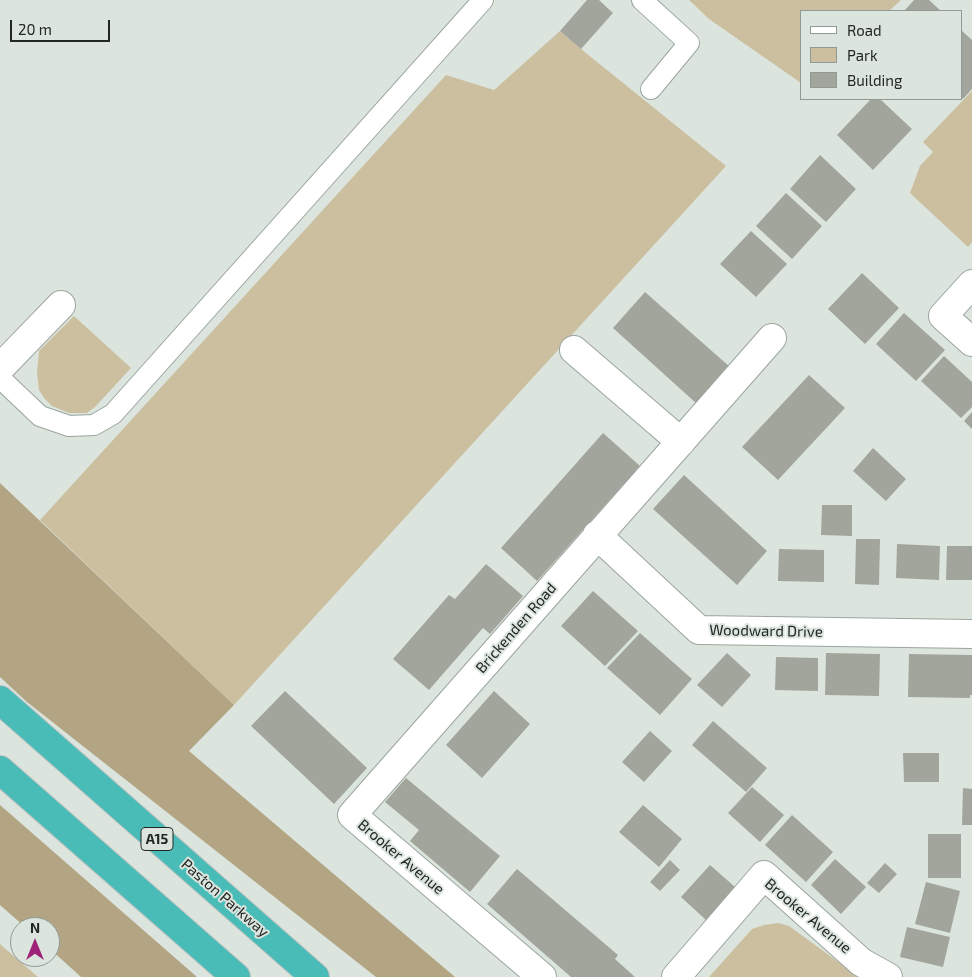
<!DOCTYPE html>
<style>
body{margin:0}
#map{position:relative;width:972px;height:977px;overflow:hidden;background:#dbe5de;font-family:"Exo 2",sans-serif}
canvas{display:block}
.legend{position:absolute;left:800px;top:10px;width:162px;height:90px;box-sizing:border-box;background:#dbe5de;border:1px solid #919994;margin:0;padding:6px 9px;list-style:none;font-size:15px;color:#222624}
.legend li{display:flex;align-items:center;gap:10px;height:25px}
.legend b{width:25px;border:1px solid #919994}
.north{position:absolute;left:10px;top:917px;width:50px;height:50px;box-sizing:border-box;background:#dbe5de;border:1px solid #919994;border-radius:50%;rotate:0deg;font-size:14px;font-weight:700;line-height:20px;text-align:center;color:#222624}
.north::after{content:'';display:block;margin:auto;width:18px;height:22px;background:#9e2278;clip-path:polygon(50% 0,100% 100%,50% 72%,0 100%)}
.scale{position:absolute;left:10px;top:20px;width:100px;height:22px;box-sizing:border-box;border:2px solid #222624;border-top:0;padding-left:6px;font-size:15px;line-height:18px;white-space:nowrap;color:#222624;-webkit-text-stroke:4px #dbe5de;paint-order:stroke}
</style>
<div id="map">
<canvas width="972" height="977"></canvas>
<ul class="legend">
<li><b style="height:6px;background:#fff"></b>Road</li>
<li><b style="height:14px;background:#ccbfa0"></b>Park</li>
<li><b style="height:14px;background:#a2a59b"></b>Building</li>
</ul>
<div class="north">N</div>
<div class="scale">20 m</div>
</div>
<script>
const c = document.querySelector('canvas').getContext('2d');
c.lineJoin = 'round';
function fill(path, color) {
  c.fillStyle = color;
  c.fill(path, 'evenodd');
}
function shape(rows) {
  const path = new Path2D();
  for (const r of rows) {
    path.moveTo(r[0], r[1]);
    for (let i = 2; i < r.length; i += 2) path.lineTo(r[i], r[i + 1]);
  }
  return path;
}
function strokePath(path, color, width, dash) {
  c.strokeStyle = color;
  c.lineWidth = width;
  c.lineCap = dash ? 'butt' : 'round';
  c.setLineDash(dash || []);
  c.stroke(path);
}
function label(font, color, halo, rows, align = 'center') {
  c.font = font + ' "Exo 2",sans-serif';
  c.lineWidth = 4;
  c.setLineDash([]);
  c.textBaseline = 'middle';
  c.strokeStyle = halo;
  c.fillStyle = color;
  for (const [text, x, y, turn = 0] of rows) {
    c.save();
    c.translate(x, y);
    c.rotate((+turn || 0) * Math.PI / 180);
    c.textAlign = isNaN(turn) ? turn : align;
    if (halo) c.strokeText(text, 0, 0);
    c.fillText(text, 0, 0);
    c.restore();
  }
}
fill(shape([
 [689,0,901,0,889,11,801,11,801,83,709,19],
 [560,31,581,49,726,166,234,705,40,520,446,75,494,90],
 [972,91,972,242,968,247,910,193,920,166,933,152,923,142],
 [74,316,131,368,95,407,87,413,69,413,52,406,44,398,39,390,37,373,39,351],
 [778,923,789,926,859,977,709,977,752,929,764,925],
 [0,944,38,977,0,977]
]), '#ccbfa0');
fill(shape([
 [0,483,234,705,189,751,455,977,376,977,27,702,0,677],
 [0,805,197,977,81,977,50,949,50,927,25,927,0,905]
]), '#b3a584');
fill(shape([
 [587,0,599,0,613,13,581,49,560,31],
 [914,0,929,0,941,11,904,11],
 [961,30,972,40,972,89,963,99,961,97],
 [871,99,880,99,912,129,873,170,837,135],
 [820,155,856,189,826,222,790,189],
 [786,193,822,226,792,259,756,226],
 [751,231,787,264,756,297,720,264],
 [862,273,899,308,865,344,828,309],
 [645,292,730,367,697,404,613,328],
 [904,313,945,350,916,381,876,344],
 [944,356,972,382,972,407,961,418,921,381],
 [809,375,845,408,778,480,742,447],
 [972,412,972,429,964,421],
 [603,433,640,466,537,581,501,548],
 [873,448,906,479,886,501,853,471],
 [684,475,767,551,737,585,653,509],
 [822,505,852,505,852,536,821,535],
 [856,539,880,539,879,585,855,584],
 [897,544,940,546,939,580,896,578],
 [947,546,972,546,972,580,946,580],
 [779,549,824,550,824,582,778,581],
 [486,564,523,596,490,634,483,628,429,690,393,659,449,595,455,599],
 [593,591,638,631,605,666,561,626],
 [640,633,692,679,660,715,607,668],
 [727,653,751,675,722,707,697,685],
 [826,653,880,654,879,696,825,695],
 [909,654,972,655,972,695,970,695,970,698,908,697],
 [776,657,818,658,818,691,775,690],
 [285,691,367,768,334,804,251,726],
 [494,691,530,724,482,778,446,745],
 [713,721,767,768,746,792,692,745],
 [650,731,672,751,644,782,622,762],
 [903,753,939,753,939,782,904,782],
 [406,778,500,856,470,892,410,841,419,830,385,802],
 [752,787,784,815,760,842,728,813],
 [963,788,972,789,972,825,962,825],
 [643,805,682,839,659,867,619,832],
 [792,815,833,852,806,882,765,845],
 [928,834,961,834,961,878,928,878],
 [835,859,866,887,841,914,811,885],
 [670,860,680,870,660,891,650,882],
 [885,863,897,874,879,893,867,883],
 [710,865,735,887,706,920,681,897],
 [517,869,618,955,615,959,635,977,571,977,487,904],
 [926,882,960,891,950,933,915,924],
 [907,927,950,937,943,967,900,957]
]), '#a2a59b');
const lane = shape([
 [642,0,689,43,651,89],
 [0,378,40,416,69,426,94,425,113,414,483,0]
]);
const street = shape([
 [972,284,943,316,972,342],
 [574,350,681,442],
 [0,368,61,305],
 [597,535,699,630,972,634],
 [542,977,352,815,772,338],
 [676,977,764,875,861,962,888,977]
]);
const highway = shape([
 [0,700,315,977],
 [0,770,236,977]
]);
strokePath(lane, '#9ba59e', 22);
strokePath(street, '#9ba59e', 30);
strokePath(highway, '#c1c2c2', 30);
strokePath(lane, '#fff', 20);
strokePath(street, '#fff', 28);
strokePath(highway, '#4abcb7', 28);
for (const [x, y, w] of [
 [157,839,32]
]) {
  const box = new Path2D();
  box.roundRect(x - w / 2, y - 11.5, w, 23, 4);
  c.fillStyle = '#dbe5de';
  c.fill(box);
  strokePath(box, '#222624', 1);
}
label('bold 14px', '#222624', null, [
 ["A15",157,839]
]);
label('15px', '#222624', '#dbe5de', [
 ["Brickenden Road",516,628,-49],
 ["Woodward Drive",766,631,1],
 ["Brooker Avenue",401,857,40],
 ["Paston Parkway",225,898,41],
 ["Brooker Avenue",808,916,40]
]);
</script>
